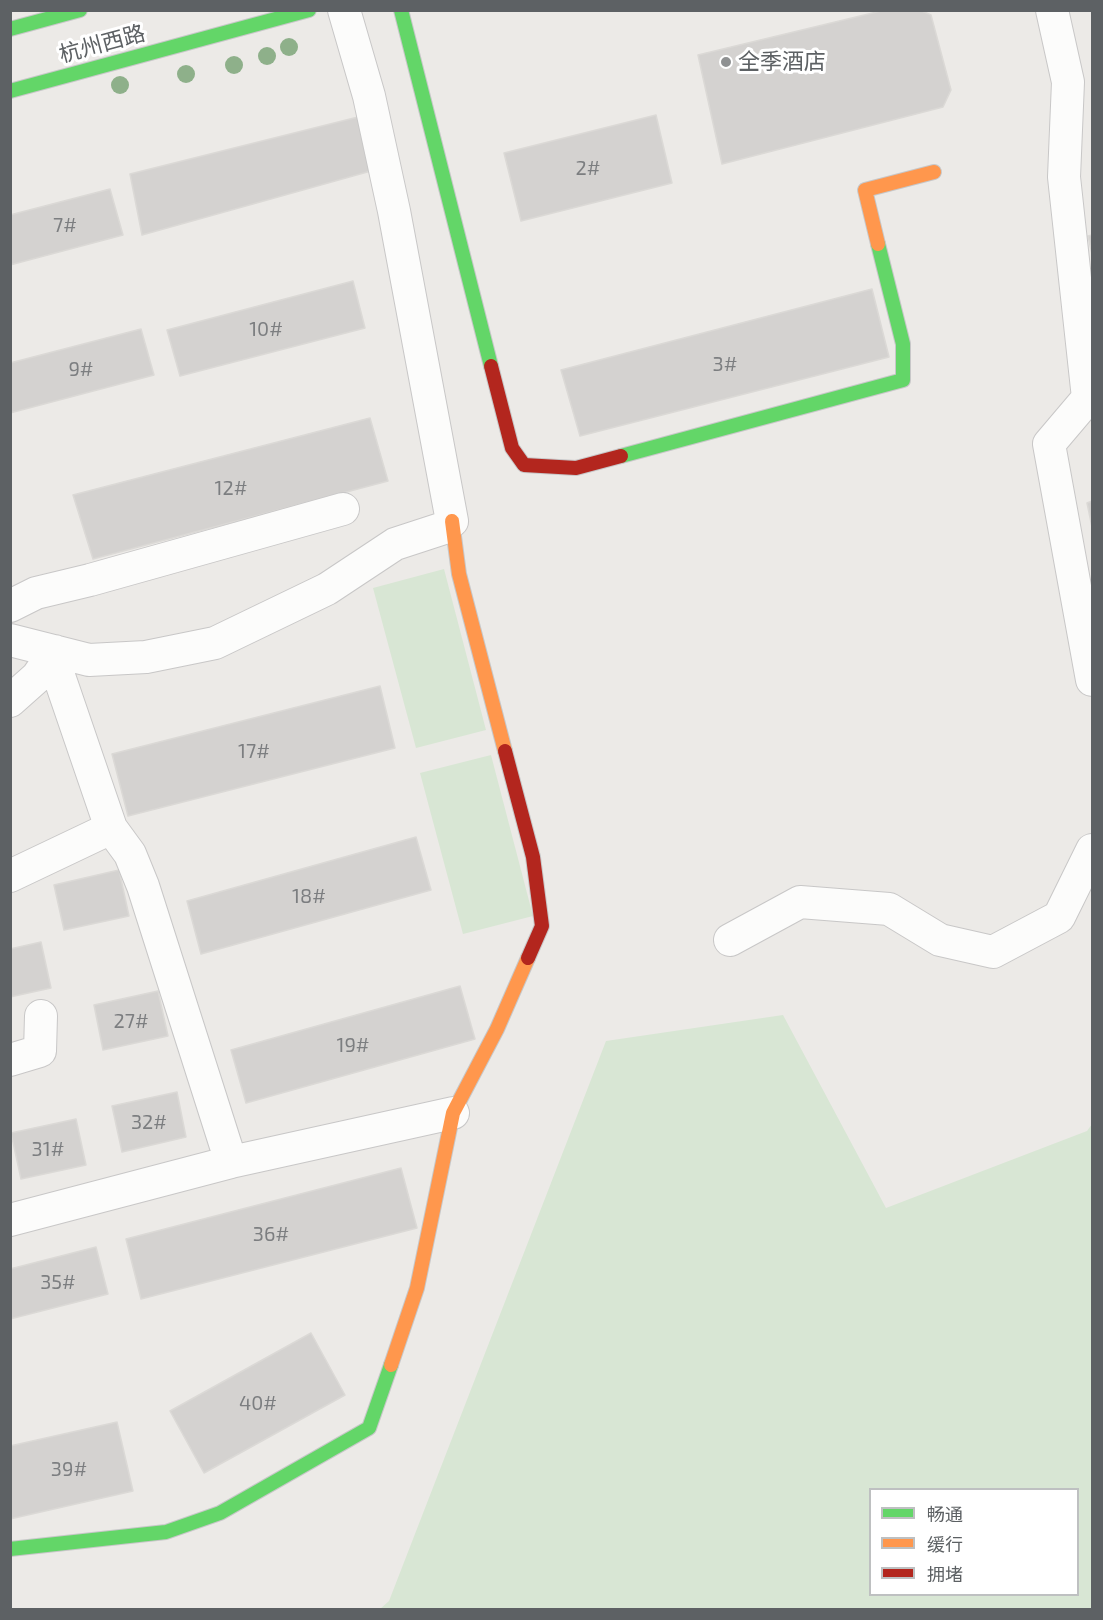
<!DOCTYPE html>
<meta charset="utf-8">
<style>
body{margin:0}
#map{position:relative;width:1103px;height:1620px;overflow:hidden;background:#eceae7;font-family:"Exo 2","Noto Sans SC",sans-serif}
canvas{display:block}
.frame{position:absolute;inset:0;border:12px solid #5d6164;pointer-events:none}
.legend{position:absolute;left:869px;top:1488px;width:210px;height:108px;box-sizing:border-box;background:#fff;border:2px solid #bec0c1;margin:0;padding:8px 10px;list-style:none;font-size:18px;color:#5d6164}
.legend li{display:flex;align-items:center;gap:12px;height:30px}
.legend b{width:30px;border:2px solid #bec0c1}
</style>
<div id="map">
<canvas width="1103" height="1620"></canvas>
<div class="frame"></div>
<ul class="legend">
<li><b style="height:8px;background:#63d668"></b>畅通</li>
<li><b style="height:8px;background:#ff974d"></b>缓行</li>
<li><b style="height:8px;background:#b3261e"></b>拥堵</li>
</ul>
</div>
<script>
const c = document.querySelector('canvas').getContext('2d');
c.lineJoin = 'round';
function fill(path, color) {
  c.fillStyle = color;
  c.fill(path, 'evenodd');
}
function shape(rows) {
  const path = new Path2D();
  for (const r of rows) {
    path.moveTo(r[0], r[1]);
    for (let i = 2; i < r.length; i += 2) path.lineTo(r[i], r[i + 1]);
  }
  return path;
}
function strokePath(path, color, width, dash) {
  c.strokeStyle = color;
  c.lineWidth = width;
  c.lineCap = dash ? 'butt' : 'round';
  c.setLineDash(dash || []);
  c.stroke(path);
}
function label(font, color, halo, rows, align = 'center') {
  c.font = font + ' "Exo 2","Noto Sans SC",sans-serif';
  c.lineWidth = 6;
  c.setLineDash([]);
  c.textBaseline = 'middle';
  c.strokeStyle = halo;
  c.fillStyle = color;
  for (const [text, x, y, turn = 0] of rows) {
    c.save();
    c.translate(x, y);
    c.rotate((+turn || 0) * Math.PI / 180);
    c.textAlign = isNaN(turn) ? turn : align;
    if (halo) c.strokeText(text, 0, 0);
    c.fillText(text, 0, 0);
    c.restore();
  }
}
fill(shape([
 [444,569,486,730,416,748,373,588],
 [491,755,533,916,463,934,420,773],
 [783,1015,886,1208,1087,1131,1092,1124,1092,1609,380,1609,389,1601,606,1041],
 [870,1490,1078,1490,1078,1594,870,1594]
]), '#d8e6d4');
const building = shape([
 [885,10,920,10,931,15,951,90,943,107,722,164,698,55,885,10],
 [656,115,672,183,521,221,504,153,656,115],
 [362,116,378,169,142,235,130,174,362,116],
 [110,189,123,235,10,265,10,215,110,189],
 [1092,235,1092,254,1088,236,1092,235],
 [353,281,365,328,180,376,167,330,353,281],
 [872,289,889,357,580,436,561,370,872,289],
 [141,329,154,375,10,413,10,363,141,329],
 [370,418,388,481,93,559,73,495,370,418],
 [1092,501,1092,527,1087,503,1092,501],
 [380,686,395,748,128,816,112,754,380,686],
 [416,837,431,890,201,954,187,901,416,837],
 [119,870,129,916,64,930,54,885,119,870],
 [41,942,51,988,10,997,10,949,41,942],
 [460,986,475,1039,246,1103,231,1050,460,986],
 [158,991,168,1036,103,1050,94,1005,158,991],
 [177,1092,186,1137,122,1152,112,1106,177,1092],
 [76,1119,86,1165,21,1179,11,1133,76,1119],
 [401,1168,417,1228,141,1299,126,1239,401,1168],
 [96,1247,108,1294,10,1319,10,1269,96,1247],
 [311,1333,345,1395,204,1473,170,1411,311,1333],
 [117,1422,133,1491,10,1519,10,1446,117,1422]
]);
fill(building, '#d4d2d0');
strokePath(building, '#dbd9d6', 1.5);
const street = shape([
 [1052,10,1068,82,1064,177,1088,398,1049,444,1092,680],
 [10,606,36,593,90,580,343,509],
 [10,640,89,660,146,657,215,643,327,589,395,544,444,528,452,521,394,211,369,96,344,10],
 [10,701,37,677,55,651,59,676,111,828,130,854,143,886,231,1162],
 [10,876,111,828],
 [730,940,800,902,889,909,940,940,993,952,1059,917,1092,850],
 [10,1060,40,1051,41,1016],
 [10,1220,231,1162,453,1113]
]);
const fast = shape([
 [401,10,491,366],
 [10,29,80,10],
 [10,91,309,10],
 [621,456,903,380,903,344,878,244],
 [10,1549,166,1532,220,1513,369,1428,391,1365]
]);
const slow = shape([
 [878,244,865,190,934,172],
 [452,521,459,574,505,751],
 [391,1365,417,1288,453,1113,497,1029,528,958]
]);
const jam = shape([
 [491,366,512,448,524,465,576,468,621,456],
 [505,751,533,857,542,926,528,958]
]);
strokePath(street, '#c8c7c7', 34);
strokePath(fast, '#c7c7c8', 16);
strokePath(slow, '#c7c7c8', 16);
strokePath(jam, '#c7c7c8', 16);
strokePath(street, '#fcfcfb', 32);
strokePath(fast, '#63d668', 14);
strokePath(slow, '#ff974d', 14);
strokePath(jam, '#b3261e', 14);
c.fillStyle = '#8eb08a';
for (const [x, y] of [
 [289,47],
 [267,56],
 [234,65],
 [186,74],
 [120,85]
]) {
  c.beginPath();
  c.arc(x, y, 9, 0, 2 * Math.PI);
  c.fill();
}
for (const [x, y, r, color] of [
 [726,62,6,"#8f9192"]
]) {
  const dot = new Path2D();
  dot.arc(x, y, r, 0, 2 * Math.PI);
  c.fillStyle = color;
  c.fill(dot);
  strokePath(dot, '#fff', 2);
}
label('20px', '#7c7e80', null, [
 ["2#",588,168],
 ["7#",65,225],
 ["10#",266,329],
 ["3#",725,364],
 ["9#",81,369],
 ["12#",231,488],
 ["17#",254,751],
 ["18#",309,896],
 ["27#",131,1021],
 ["19#",353,1045],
 ["32#",149,1122],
 ["31#",48,1149],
 ["36#",271,1234],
 ["35#",58,1282],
 ["40#",258,1403],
 ["39#",69,1469]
]);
label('22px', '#5d6164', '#fff', [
 ["杭州西路",102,44,-15]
]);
label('22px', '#5d6164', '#fff', [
 ["全季酒店",738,62]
], 'left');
</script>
